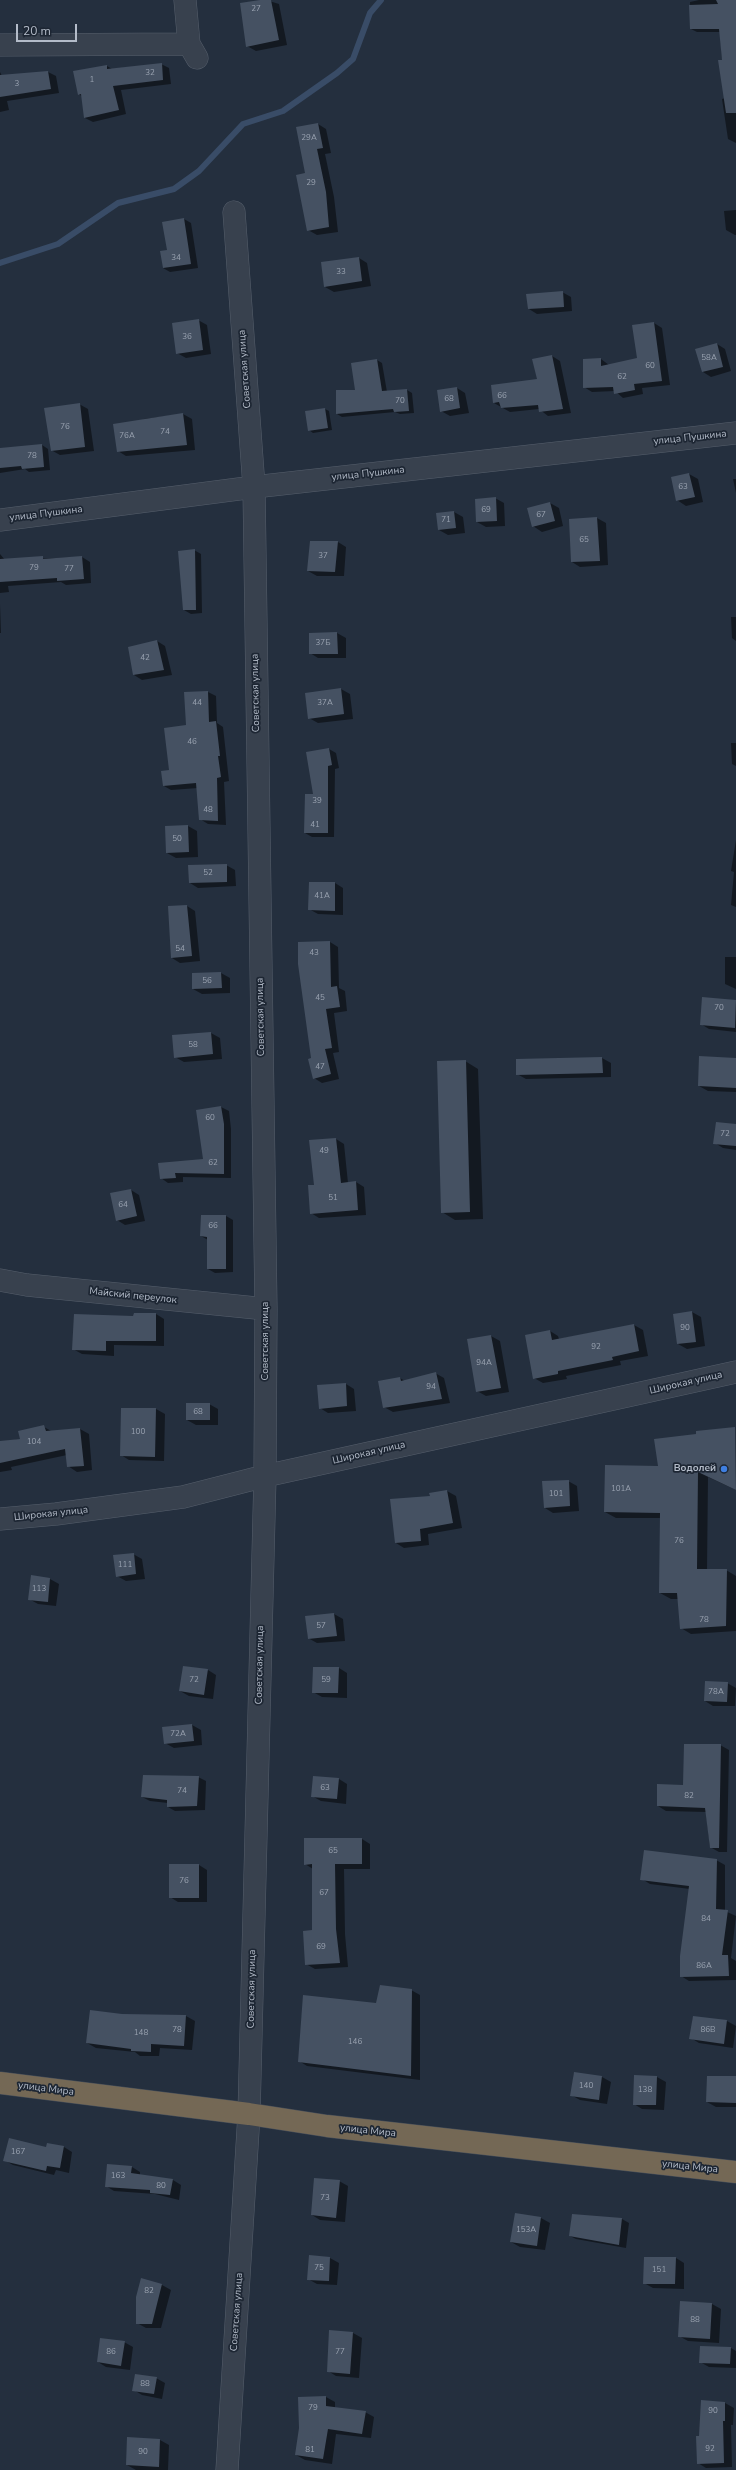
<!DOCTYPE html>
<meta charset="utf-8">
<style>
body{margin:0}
#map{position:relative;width:736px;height:2470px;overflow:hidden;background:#242f3e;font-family:"Nunito Sans",sans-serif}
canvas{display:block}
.scale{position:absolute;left:16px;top:24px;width:61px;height:18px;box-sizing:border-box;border:2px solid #b4bcc9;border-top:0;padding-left:5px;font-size:12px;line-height:14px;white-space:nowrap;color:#b4bcc9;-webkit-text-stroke:3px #1d2633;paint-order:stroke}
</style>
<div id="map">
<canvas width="736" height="2470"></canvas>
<div class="scale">20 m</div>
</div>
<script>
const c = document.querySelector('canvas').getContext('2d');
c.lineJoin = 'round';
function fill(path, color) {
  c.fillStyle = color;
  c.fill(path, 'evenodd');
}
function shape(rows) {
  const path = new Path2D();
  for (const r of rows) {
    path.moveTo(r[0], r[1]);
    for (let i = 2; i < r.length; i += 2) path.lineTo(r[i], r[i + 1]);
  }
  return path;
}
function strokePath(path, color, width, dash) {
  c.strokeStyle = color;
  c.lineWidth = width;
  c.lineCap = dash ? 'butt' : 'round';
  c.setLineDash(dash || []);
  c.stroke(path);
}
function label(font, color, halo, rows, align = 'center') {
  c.font = font + ' "Nunito Sans",sans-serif';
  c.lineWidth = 3.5;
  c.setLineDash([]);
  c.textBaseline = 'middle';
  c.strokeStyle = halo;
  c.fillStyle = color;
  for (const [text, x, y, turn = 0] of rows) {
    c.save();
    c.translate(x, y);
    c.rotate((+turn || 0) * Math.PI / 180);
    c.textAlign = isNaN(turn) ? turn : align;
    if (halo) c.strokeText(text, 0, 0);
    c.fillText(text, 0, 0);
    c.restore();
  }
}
fill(shape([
 [266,0,279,4,287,45,256,51,247,46],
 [699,0,736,0,736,143,728,139,722,99,725,98,720,32,697,32,691,29,690,2],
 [161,64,169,68,171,84,121,90,126,114,93,122,85,118,82,96,78,94,107,66,112,69],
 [0,72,2,76,48,72,56,76,59,93,7,101,9,110,0,112],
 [318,124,326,129,331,153,325,154,334,197,338,232,317,235,308,230,306,174],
 [736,210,736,235,735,235,726,230,724,211],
 [184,219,191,223,198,268,170,272,163,268,168,251,163,223],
 [359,258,367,263,371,286,334,292,325,287],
 [562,292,571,297,572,311,537,314,529,309],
 [198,320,207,325,211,354,186,358,177,353],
 [654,323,662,328,670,385,642,388,643,394,623,398,615,391,592,392,584,387,601,359,609,365,638,359],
 [717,344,725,349,731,371,711,377,703,372],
 [552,356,560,361,571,413,548,416,539,409,510,412,494,403,538,380,534,360],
 [377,360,382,363,387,392,407,390,412,393,414,413,400,414,395,412,342,417,337,414,356,391,352,364],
 [457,388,465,393,469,413,450,416,441,411],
 [79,404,88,409,94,451,60,455,51,450],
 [325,409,329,411,332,430,313,433,309,430,306,411],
 [183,414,192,419,195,450,126,456,118,451,144,419],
 [42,445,48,449,50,470,29,472,25,469,0,473,0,449],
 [689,474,698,479,703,502,686,506,677,500],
 [733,479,736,479,736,494,736,493],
 [495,498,504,503,505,526,486,527,477,522],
 [550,503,559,508,563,526,542,532,533,526],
 [454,512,463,517,465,533,448,535,439,530],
 [597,518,606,523,608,565,580,567,572,562],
 [338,542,346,547,344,576,317,576,308,571],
 [194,550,201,554,202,613,191,614,184,610],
 [0,554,5,560,82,557,90,562,91,583,66,585,61,582,8,586,9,592,0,593],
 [0,604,1,633,0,633],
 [731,617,736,617,736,641,732,638],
 [337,633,346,638,346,658,318,658,310,653,310,634],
 [157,641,165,646,172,675,142,680,134,675],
 [341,689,350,694,353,719,318,723,309,718,306,694],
 [208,692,216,696,217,723,223,727,229,781,224,782,226,825,208,824,200,819,198,788,171,790,164,786,187,726],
 [731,743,736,743,736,766,732,764],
 [329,749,336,753,339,768,335,769,334,837,312,837,305,833],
 [188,826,197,831,198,857,176,858,167,853],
 [736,840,736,907,731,905,734,872,731,871],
 [226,865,235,870,236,886,198,888,190,883],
 [335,883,343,888,343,915,318,914,309,909],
 [187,906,195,911,200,961,180,963,172,958],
 [330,942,338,947,339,988,345,991,347,1011,334,1013,339,1052,333,1053,339,1079,322,1083,314,1078,299,943],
 [725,957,736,957,736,989,725,984],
 [221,973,230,978,230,993,202,994,193,989],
 [703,998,736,1001,736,1032,709,1029,701,1024],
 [211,1033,220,1038,222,1059,184,1062,175,1057],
 [602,1058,611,1063,611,1077,526,1079,517,1074,517,1060],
 [736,1059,736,1092,708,1091,699,1086],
 [465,1061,478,1069,483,1219,455,1220,442,1212],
 [221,1107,229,1111,231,1129,231,1178,183,1177,183,1182,168,1183,161,1178,204,1160],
 [736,1125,736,1150,723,1148,715,1143],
 [336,1139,344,1144,348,1183,356,1182,364,1187,366,1215,319,1218,311,1213,315,1186],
 [131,1190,139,1195,145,1221,125,1225,117,1220],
 [226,1216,233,1220,233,1272,215,1273,208,1269,208,1240,201,1236],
 [692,1312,701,1317,705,1346,687,1349,678,1344],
 [156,1314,164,1319,164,1346,114,1345,114,1356,82,1354,73,1349,134,1317],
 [634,1325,643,1330,648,1356,620,1361,621,1365,566,1376,567,1379,543,1383,534,1378,550,1331,558,1336,559,1339],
 [491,1336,500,1341,509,1392,486,1396,477,1391],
 [435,1373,444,1378,450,1403,393,1412,384,1407,400,1378,405,1381],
 [346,1384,354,1389,356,1411,328,1413,320,1408],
 [209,1404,218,1409,218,1425,196,1425,187,1420],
 [122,1409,156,1409,165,1414,164,1461,129,1460,121,1455],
 [44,1427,53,1432,80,1429,89,1434,92,1470,77,1472,68,1466,67,1455,11,1467,12,1470,0,1472,0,1442,21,1439],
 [735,1428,736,1490,708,1477,707,1570,726,1570,736,1576,736,1631,691,1634,681,1628,679,1599,671,1599,660,1593,661,1518,616,1518,605,1512,697,1435],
 [568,1481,577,1486,579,1511,553,1513,545,1508],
 [447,1491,456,1496,462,1528,428,1534,429,1545,404,1548,396,1543,431,1496,430,1494],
 [133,1554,142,1559,145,1579,126,1581,117,1576],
 [50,1579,59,1584,56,1606,38,1604,29,1599],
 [334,1614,343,1619,345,1641,317,1643,308,1638,306,1617],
 [339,1668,347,1673,347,1698,322,1697,313,1692],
 [208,1670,216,1675,213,1699,189,1696,180,1691],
 [727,1683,736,1688,735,1706,713,1706,705,1701],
 [192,1725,201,1730,202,1745,174,1748,165,1743,163,1728],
 [720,1745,729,1750,727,1852,719,1852,710,1847,706,1812,666,1811,658,1806,684,1786],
 [198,1777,206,1781,205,1810,175,1811,168,1807,168,1803,150,1801,142,1797],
 [339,1779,347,1784,346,1804,321,1801,312,1796],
 [362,1839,370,1844,370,1869,344,1869,345,1934,348,1967,315,1969,306,1964,313,1931,313,1869,305,1864],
 [716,1860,725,1865,725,1911,736,1916,731,1958,736,1961,736,1980,689,1981,681,1976,690,1889,650,1884,642,1879],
 [199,1865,207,1870,207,1902,178,1902,170,1897],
 [411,1990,420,1995,420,2080,307,2066,299,2061,302,2015,377,2004],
 [122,2015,186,2016,195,2021,192,2050,160,2048,159,2056,140,2056,135,2052,96,2048,87,2043],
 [693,2017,727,2021,736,2026,733,2048,699,2043,691,2038],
 [574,2073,602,2077,611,2082,607,2104,580,2100,571,2095],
 [657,2077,666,2082,664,2110,642,2109,634,2104],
 [736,2077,736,2107,716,2107,707,2102],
 [64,2147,72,2152,69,2173,56,2170,54,2175,13,2165,4,2160,47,2149],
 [132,2167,140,2172,140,2176,173,2180,181,2185,179,2200,155,2194,114,2191,106,2186],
 [339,2181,348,2186,345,2222,320,2220,312,2215],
 [516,2214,541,2218,550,2223,545,2250,520,2247,511,2242],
 [572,2215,622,2219,629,2223,626,2248,576,2239,570,2236],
 [310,2256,330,2258,339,2263,337,2285,317,2284,308,2279],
 [676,2258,684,2263,684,2289,653,2288,644,2283],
 [142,2279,162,2285,171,2290,161,2328,146,2328,137,2323],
 [712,2304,721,2309,719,2343,688,2341,679,2336],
 [330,2331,353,2333,362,2338,359,2378,336,2376,328,2371],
 [124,2342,133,2347,130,2370,106,2367,98,2362],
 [731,2348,736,2351,736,2368,709,2367,700,2362],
 [156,2378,165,2383,162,2399,142,2395,134,2390],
 [326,2397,335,2402,335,2408,365,2412,374,2417,371,2438,336,2434,332,2464,305,2460,296,2455],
 [702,2401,725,2403,734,2408,733,2425,731,2425,732,2467,706,2468,698,2463],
 [160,2440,169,2445,168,2470,136,2470,127,2465]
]), '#0007');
strokePath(shape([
 [0,263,58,244,118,203,174,189,199,171,243,124,283,111,337,73,353,59,370,13,381,0]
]), '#394c67', 6);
fill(shape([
 [260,0,271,0,279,40,246,47,240,3],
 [716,0,736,0,736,113,726,113,718,60,722,60,719,29,690,29,689,5,718,4],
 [162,63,163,80,113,86,119,110,84,118,81,94,78,95,73,71,107,65,107,69],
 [48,71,51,89,0,97,0,75],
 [318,123,323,148,317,149,326,192,329,227,307,231,296,175,305,173,296,127],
 [184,218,191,264,163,268,160,251,167,250,162,222],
 [359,257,362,281,324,287,321,262],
 [563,291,564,307,528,309,526,294],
 [199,319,203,350,176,354,172,323],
 [654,322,662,381,634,384,635,390,614,394,613,387,583,388,583,359,601,358,601,366,637,358,632,325],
 [717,343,723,367,702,372,695,349],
 [552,355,563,409,539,412,538,405,501,408,499,402,493,403,491,385,537,379,532,359],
 [377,359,382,391,407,389,409,411,394,412,393,409,336,414,336,390,355,390,351,363],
 [457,387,460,408,440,412,437,390],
 [80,403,85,447,51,451,44,408],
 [325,408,328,428,308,431,305,411],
 [183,413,187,445,117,452,113,424],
 [42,444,44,467,22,469,21,466,0,468,0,448],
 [689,473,695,497,676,501,671,477],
 [496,497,497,521,476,522,475,499],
 [550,502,555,521,532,527,527,508],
 [454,511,456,528,438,530,436,513],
 [597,517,600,561,571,562,569,519],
 [310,541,338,541,335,572,307,571],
 [195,549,196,610,183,610,178,551],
 [43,556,43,559,82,556,84,579,57,581,57,578,0,582,0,559],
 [337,632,338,654,309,654,309,633],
 [157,640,164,670,133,675,128,647],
 [341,688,344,714,308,719,305,693],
 [208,691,209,722,216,721,220,756,218,756,221,777,217,778,218,821,199,820,196,783,163,786,161,771,169,770,164,728,186,725,184,692],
 [329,748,332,765,328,766,328,833,304,833,305,794,313,794,306,752],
 [188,825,189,852,166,853,165,826],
 [227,864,227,882,189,883,188,865],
 [309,882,335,882,335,911,308,910],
 [187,905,192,956,171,958,168,906],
 [330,941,331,987,337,986,340,1007,326,1009,332,1048,325,1049,331,1074,313,1079,308,1059,311,1058,298,964,298,942],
 [221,972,222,988,192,989,192,973],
 [702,997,736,1000,735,1028,700,1025],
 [211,1032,213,1054,174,1058,172,1035],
 [699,1056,736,1058,736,1088,698,1086],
 [602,1057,603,1073,516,1075,516,1059],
 [466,1060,470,1212,441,1213,437,1061],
 [221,1106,224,1124,224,1174,175,1173,176,1178,160,1179,158,1163,203,1159,196,1110],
 [716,1122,736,1124,736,1146,713,1144],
 [336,1138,341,1183,356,1181,358,1210,310,1214,308,1185,314,1185,309,1140],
 [131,1189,137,1216,116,1221,110,1193],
 [201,1215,226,1215,226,1269,207,1269,207,1237,200,1236],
 [692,1311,696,1342,677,1344,673,1314],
 [134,1313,156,1313,156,1341,106,1341,106,1351,72,1350,74,1314,133,1316],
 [634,1324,639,1351,612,1357,613,1360,558,1371,558,1374,533,1379,525,1335,550,1330,552,1340],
 [491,1335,501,1388,476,1392,467,1339],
 [436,1372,442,1399,383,1408,378,1381,400,1377,401,1381],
 [346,1383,347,1406,319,1409,317,1385],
 [186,1403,210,1403,210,1420,186,1420],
 [121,1408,156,1408,155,1457,120,1456],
 [44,1425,46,1431,80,1428,84,1466,67,1467,65,1449,0,1463,0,1441,20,1439,18,1431],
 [735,1427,736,1490,698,1472,697,1569,727,1569,726,1626,680,1629,677,1593,659,1593,660,1513,604,1512,605,1465,658,1466,654,1439,696,1434,696,1431],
 [569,1480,570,1506,544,1508,542,1481],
 [447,1490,453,1523,420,1529,421,1541,395,1543,390,1499,430,1496,429,1493],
 [134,1553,136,1574,116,1577,113,1555],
 [31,1575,50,1578,48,1602,28,1600],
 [334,1613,337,1636,308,1639,305,1616],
 [183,1666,208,1669,204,1695,179,1691],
 [313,1667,339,1667,338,1693,312,1693],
 [705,1681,728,1682,727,1702,704,1701],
 [192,1724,194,1741,164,1744,162,1727],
 [684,1744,721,1744,719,1848,710,1848,705,1808,657,1806,657,1784,683,1785],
 [143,1775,199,1776,197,1806,167,1807,167,1800,141,1797],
 [313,1776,339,1778,337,1799,311,1797],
 [304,1838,362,1838,362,1864,335,1864,336,1929,340,1963,305,1965,303,1931,312,1930,312,1864,304,1865],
 [644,1850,717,1859,716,1909,728,1910,722,1955,728,1955,729,1976,680,1977,680,1956,689,1886,640,1880],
 [169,1864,199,1864,199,1898,169,1898],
 [380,1985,412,1989,411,2076,298,2062,303,1995,376,2003],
 [90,2010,122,2014,186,2015,184,2046,151,2044,151,2052,131,2051,131,2049,86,2043],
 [693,2016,727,2020,724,2044,689,2039],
 [574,2072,602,2076,599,2100,570,2096],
 [634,2075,657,2076,656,2105,633,2105],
 [707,2076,736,2076,736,2103,706,2102],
 [9,2138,46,2147,47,2143,64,2146,60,2168,47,2166,46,2171,3,2161],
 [107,2164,132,2166,131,2173,173,2179,170,2195,150,2193,150,2190,105,2187],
 [314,2178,340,2180,336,2218,311,2215],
 [515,2213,541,2217,537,2246,510,2242],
 [572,2214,622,2218,619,2245,569,2236],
 [309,2255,330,2257,329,2281,307,2280],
 [644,2257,676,2257,675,2284,643,2284],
 [141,2278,162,2284,152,2324,136,2324,136,2297],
 [680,2301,712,2303,710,2339,678,2337],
 [329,2330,353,2332,350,2374,327,2372],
 [100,2338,125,2341,121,2366,97,2362],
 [700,2346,731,2347,730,2364,699,2363],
 [135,2374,157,2377,154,2394,132,2391],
 [326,2396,326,2406,366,2411,362,2434,328,2429,323,2459,295,2455,299,2428,298,2397],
 [701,2400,725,2402,725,2421,723,2421,724,2463,697,2464,696,2436,699,2436],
 [127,2437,160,2439,159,2467,126,2465]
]), '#455162');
const street = shape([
 [185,0,189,44,197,58],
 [0,45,189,44],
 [0,520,254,487,736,433],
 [0,1280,27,1285,266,1309],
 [0,1519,56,1514,183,1497,265,1476,736,1372],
 [227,2470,249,2114,265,1476,266,1309,254,487,234,212]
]);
const highway = shape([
 [0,2083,249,2114,327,2126,736,2172]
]);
strokePath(street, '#565f6c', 23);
strokePath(highway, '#434c59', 23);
strokePath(street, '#38414e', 22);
strokePath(highway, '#746855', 22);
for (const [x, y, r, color] of [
 [724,1469,4,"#3f7fe0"]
]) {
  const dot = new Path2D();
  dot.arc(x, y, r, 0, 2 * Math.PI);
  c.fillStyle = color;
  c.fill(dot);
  strokePath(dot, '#1d2633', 1.5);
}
label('8px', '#98a1af', null, [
 ["27",256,9],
 ["32",150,73],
 ["1",92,80],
 ["3",17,84],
 ["29А",309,138],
 ["29",311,183],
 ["34",176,258],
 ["33",341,272],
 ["36",187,337],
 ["58А",709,358],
 ["60",650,366],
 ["62",622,377],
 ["66",502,396],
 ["68",449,399],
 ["70",400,401],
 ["76",65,427],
 ["74",165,432],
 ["76А",127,436],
 ["78",32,456],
 ["63",683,487],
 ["69",486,510],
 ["67",541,515],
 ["71",446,520],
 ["65",584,540],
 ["37",323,556],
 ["79",34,568],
 ["77",69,569],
 ["37Б",323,643],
 ["42",145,658],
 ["44",197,703],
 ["37А",325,703],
 ["46",192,742],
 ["39",317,801],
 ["48",208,810],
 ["41",315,825],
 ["50",177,839],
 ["52",208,873],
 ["41А",322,896],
 ["54",180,949],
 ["43",314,953],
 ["56",207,981],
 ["45",320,998],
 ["70",719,1008],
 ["58",193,1045],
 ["47",320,1067],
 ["60",210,1118],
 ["72",725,1134],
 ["49",324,1151],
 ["62",213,1163],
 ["51",333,1198],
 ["64",123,1205],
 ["66",213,1226],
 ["90",685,1328],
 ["92",596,1347],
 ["94А",484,1363],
 ["94",431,1387],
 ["68",198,1412],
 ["100",138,1432],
 ["104",34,1442],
 ["101А",621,1489],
 ["101",556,1494],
 ["76",679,1541],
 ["111",125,1565],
 ["113",39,1589],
 ["78",704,1620],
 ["57",321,1626],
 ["72",194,1680],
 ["59",326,1680],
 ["78А",716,1692],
 ["72А",178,1734],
 ["63",325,1788],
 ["74",182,1791],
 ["82",689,1796],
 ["65",333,1851],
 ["76",184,1881],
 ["67",324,1893],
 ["84",706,1919],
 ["69",321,1947],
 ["86А",704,1966],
 ["78",177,2030],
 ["86В",708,2030],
 ["148",141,2033],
 ["146",355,2042],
 ["140",586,2086],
 ["138",645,2090],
 ["167",18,2152],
 ["163",118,2176],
 ["80",161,2186],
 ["73",325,2198],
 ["153А",526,2230],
 ["75",319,2268],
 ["151",659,2270],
 ["82",149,2291],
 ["88",695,2320],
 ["86",111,2352],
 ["77",340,2352],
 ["88",145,2384],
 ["79",313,2408],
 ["90",713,2411],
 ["92",710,2449],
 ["81",310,2450],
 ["90",143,2452]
]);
label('10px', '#b4bcc9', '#1d2633', [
 ["Советская улица",245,369,-94],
 ["улица Пушкина",690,438,-6],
 ["улица Пушкина",368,474,-6],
 ["улица Пушкина",46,514,-7],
 ["Советская улица",256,693,-91],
 ["Советская улица",261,1017,-91],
 ["Майский переулок",133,1296,6],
 ["Советская улица",266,1341,-90],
 ["Широкая улица",686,1383,-13],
 ["Широкая улица",369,1453,-13],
 ["Широкая улица",51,1514,-6],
 ["Советская улица",260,1665,-89],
 ["Советская улица",252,1989,-89],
 ["улица Мира",46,2089,7],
 ["улица Мира",368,2131,6],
 ["улица Мира",690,2167,6],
 ["Советская улица",237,2312,-86]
]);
label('bold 10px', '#b4bcc9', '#1d2633', [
 ["Водолей",716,1469]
], 'right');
</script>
